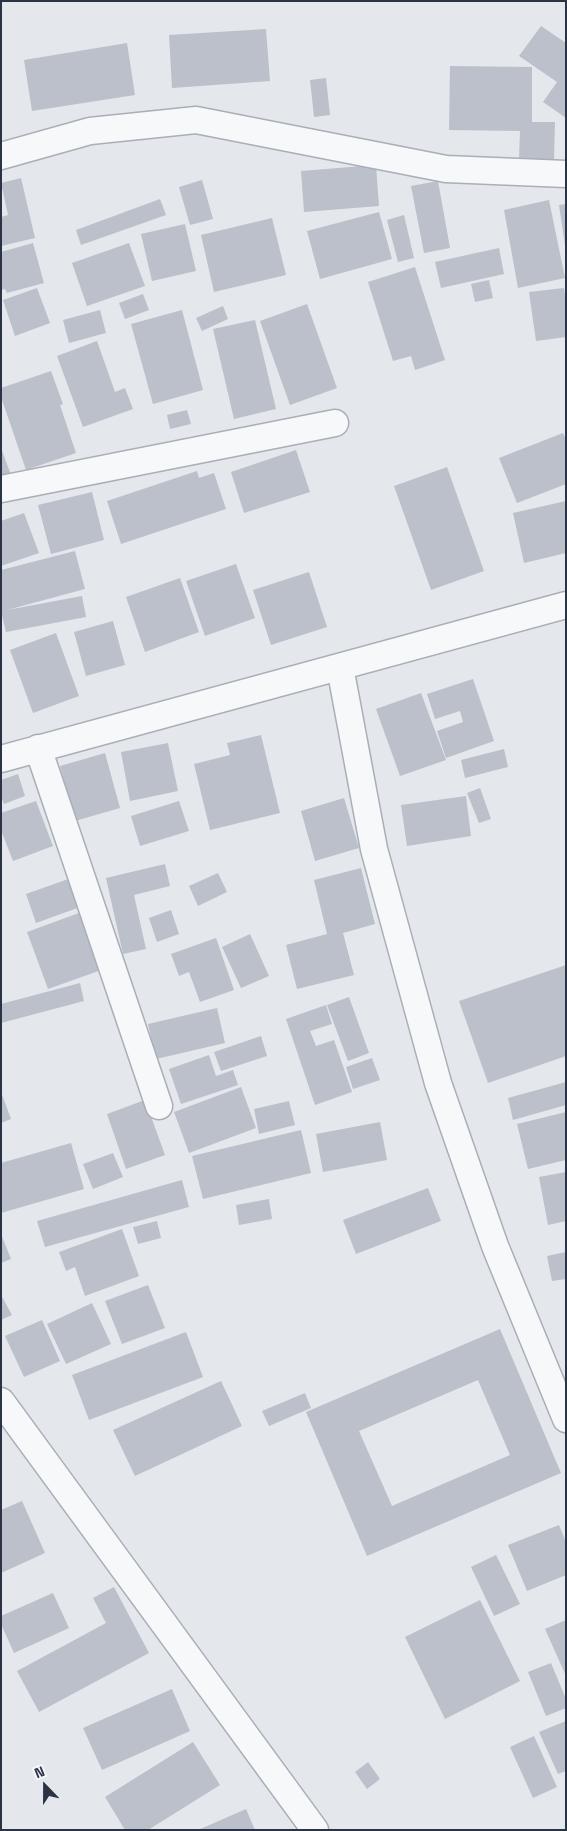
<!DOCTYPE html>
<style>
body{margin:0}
#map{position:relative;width:567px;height:1831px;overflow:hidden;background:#e4e7ec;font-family:"Space Grotesk",sans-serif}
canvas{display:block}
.frame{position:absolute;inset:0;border:2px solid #2b3445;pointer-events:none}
.north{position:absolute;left:20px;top:1761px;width:50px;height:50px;-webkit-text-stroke:4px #f4f6f9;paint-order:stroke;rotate:338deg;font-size:14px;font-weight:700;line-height:20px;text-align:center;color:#2b3445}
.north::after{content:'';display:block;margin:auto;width:18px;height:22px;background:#2b3445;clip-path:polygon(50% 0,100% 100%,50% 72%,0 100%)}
</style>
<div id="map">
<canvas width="567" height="1831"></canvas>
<div class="frame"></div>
<div class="north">N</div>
</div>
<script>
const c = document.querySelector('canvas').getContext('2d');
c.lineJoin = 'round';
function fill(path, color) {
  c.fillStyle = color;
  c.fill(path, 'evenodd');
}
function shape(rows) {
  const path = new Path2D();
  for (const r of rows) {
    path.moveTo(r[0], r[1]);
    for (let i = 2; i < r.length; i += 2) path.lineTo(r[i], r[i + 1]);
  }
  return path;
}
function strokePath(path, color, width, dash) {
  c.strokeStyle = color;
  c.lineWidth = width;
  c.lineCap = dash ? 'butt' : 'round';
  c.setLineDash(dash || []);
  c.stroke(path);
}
fill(shape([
 [541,26,566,43,566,118,543,102,557,82,519,56],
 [266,29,270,81,172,88,169,35],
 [127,43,135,95,32,111,24,60],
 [450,66,532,67,532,122,555,122,554,160,519,159,520,131,449,130],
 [326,78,330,115,314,117,310,80],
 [376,165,379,206,304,212,301,171],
 [21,178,35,238,1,246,1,217,8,215,1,183],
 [202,180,213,219,190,225,179,187],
 [438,181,450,248,424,253,411,186],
 [160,199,166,215,81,245,76,230],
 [549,200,565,278,518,288,504,210],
 [566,204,566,245,565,245,559,205],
 [379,212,392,259,320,279,307,231],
 [404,215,414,258,398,262,387,220],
 [272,218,286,275,214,292,201,235],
 [185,224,196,271,152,281,141,234],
 [33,243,44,283,7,293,5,289,1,290,1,252],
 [129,243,145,286,87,306,72,263],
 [499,248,504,274,441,288,435,262],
 [415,267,445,360,415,370,411,356,393,361,368,282],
 [489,280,493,298,475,302,471,284],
 [37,288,50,323,15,336,3,300],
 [564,288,566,302,566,337,536,341,529,292],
 [143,294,149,310,125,319,119,303],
 [307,304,337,388,290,405,260,321],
 [223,306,228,319,202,331,196,318],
 [100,310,106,333,69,343,63,320],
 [182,310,203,390,153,404,131,324],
 [255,320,276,409,234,419,213,329],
 [97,341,115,392,125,388,133,409,83,427,57,356],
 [51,371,63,404,60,405,76,453,26,470,1,397,1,388],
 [187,410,191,424,170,429,167,415],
 [563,433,566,439,566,484,517,503,499,458],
 [1,448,11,475,1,478],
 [296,450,310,492,244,513,231,472],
 [447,467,484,571,431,590,394,486],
 [197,471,199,478,214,473,226,509,121,544,107,501],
 [92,492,104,540,51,554,38,505],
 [566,501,566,553,524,563,513,513],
 [24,513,39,553,1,566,1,521],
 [75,551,85,589,7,610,82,596,86,617,6,632,1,611,1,570],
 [236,564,255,618,205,636,186,581],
 [309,572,327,627,271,645,253,590],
 [180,578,199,632,145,652,126,597],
 [113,621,125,665,86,676,74,632],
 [56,633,79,696,33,713,10,650],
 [473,679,494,741,446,758,437,731,463,722,460,711,435,719,427,694],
 [421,693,446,760,400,776,376,709],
 [261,735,280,813,210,830,194,764,230,755,227,743],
 [168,743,178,791,130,801,121,752],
 [504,749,508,767,465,778,461,760],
 [105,753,120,808,75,821,60,766],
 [18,774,25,796,4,804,1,796,1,780],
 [480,788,491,819,479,823,467,793],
 [466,796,471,836,407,846,401,805],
 [344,798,359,848,315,861,301,811],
 [36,801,53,846,13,861,1,830,1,813],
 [179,801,189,831,140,846,131,816],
 [165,864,170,886,134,895,146,949,123,954,106,878],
 [361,868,375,924,343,933,354,975,297,989,286,945,327,934,314,880],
 [218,873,227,892,198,906,189,886],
 [74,877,83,906,36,923,26,894],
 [87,910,107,968,48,989,27,932],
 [171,910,179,934,157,942,149,918],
 [250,934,269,976,241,988,222,947],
 [216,938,234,990,200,1002,189,972,179,976,171,954],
 [566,965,566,1056,488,1083,459,1001],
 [80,983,84,1001,1,1023,1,1004],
 [349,997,369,1053,348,1061,327,1005],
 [326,1005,332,1024,310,1031,316,1046,334,1040,352,1092,315,1105,286,1019],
 [217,1008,225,1043,156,1059,148,1024],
 [261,1036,267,1056,221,1071,214,1052],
 [209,1055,216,1076,233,1070,238,1085,181,1104,169,1069],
 [372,1058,380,1080,353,1089,346,1067],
 [566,1082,566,1105,513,1120,508,1098],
 [241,1087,256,1128,189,1153,174,1112],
 [1,1092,11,1119,1,1123],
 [145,1100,165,1155,126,1169,107,1114],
 [289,1101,295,1125,259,1134,254,1109],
 [566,1112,566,1160,528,1169,517,1124],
 [380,1122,387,1160,323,1172,316,1134],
 [301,1130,311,1173,203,1199,192,1156],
 [71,1143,84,1189,1,1213,1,1163],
 [113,1153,123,1177,93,1189,83,1164],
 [566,1172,566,1221,548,1225,539,1177],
 [182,1180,189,1207,45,1247,37,1221],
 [428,1188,441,1221,356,1254,343,1220],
 [269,1199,272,1219,239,1225,236,1205],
 [157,1221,161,1238,138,1244,133,1227],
 [122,1229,139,1276,85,1296,75,1267,66,1271,59,1252],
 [1,1234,11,1259,1,1263],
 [566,1252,566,1279,552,1281,547,1256],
 [148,1285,165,1328,122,1344,105,1301],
 [1,1295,12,1315,1,1320],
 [92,1303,111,1344,66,1364,47,1324],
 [42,1320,60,1361,24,1377,5,1336],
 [500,1329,561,1473,367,1556,306,1412],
 [478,1380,510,1455,392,1506,359,1431],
 [186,1332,203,1377,89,1420,72,1375],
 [221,1381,242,1426,135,1476,113,1430],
 [305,1393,311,1408,269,1426,262,1411],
 [22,1501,45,1553,1,1573,1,1510],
 [559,1525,566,1542,566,1575,527,1591,508,1545],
 [496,1555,520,1604,494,1616,471,1567],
 [114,1587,149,1653,39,1712,17,1671,106,1623,93,1598],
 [53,1593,69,1628,14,1653,1,1624,1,1616],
 [480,1600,520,1681,445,1719,405,1637],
 [566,1620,566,1676,545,1629],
 [551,1663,566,1699,566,1708,546,1716,528,1672],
 [172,1689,190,1731,102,1770,83,1728],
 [566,1721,566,1771,558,1774,539,1732],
 [534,1736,557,1787,533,1798,510,1747],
 [193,1742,220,1785,148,1830,125,1830,105,1797],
 [368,1762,380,1779,367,1789,355,1772],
 [246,1809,255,1830,198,1830]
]), '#bbc0ca');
const minor = shape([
 [1,156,90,131,196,120,446,169,566,174],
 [1,489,335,423],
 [340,667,374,849,438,1083,495,1246,566,1419],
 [38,748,159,1106],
 [1,759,566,605],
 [1,1401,315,1830]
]);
strokePath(minor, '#a9aeb7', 29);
strokePath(minor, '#f7f8fa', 26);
</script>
